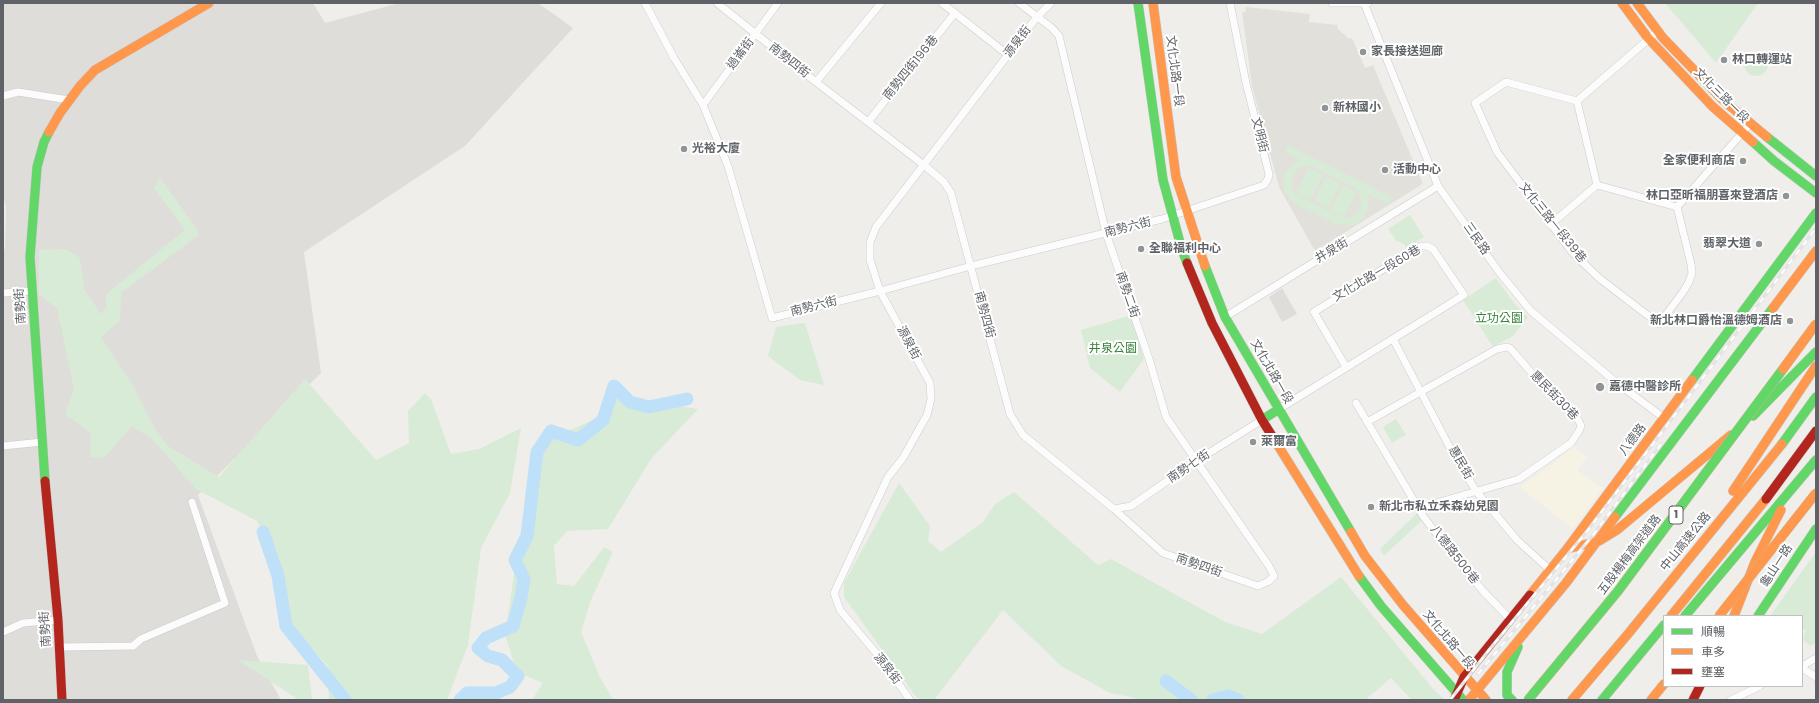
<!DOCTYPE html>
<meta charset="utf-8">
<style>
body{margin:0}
#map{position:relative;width:1819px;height:703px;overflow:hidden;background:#efeeea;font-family:Poppins,"Noto Sans TC",sans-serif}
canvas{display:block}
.frame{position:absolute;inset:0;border:4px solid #5f6368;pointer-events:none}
.legend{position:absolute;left:1663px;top:615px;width:140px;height:72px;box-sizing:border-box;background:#fff;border:1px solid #bfc1c3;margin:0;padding:5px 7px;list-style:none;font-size:12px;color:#5f6368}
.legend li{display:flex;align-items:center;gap:8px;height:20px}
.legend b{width:20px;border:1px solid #bfc1c3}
</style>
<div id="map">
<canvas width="1819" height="703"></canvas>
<div class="frame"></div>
<ul class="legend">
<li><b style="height:5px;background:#63d668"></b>順暢</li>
<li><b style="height:5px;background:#ff974d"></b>車多</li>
<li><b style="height:5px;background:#b3261e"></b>壅塞</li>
</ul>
</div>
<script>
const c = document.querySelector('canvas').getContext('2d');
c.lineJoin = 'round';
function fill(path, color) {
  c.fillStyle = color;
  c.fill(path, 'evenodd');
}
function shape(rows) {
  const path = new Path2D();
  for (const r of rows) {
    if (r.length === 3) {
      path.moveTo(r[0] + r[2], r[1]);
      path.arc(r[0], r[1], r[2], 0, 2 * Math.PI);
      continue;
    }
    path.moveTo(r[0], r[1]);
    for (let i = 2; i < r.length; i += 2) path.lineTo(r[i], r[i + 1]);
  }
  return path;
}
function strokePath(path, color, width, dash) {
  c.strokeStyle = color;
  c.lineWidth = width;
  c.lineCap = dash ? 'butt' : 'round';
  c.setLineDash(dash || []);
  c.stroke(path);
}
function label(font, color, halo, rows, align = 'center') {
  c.font = font + ' Poppins,"Noto Sans TC",sans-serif';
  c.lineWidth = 4;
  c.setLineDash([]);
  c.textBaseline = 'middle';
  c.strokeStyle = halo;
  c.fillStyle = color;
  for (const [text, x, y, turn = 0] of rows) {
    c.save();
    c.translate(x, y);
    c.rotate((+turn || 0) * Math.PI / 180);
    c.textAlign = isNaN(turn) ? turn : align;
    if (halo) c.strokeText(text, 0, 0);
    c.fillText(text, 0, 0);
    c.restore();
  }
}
fill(shape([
 [1573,446,1587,457,1577,470,1603,488,1573,528,1519,487,1558,460]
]), '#f7f3e4');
fill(shape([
 [3,3,313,3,325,23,400,3,538,3,573,28,465,146,304,252,321,373,198,495,257,656,281,700,3,700,3,249,5,249,6,206,3,196],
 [1282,288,1297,314,1282,322,1269,297]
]), '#dfddda');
fill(shape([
 [1246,7,1310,14,1309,22,1337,25,1338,29,1349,39,1352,38,1365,68,1373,65,1422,182,1421,185,1315,251,1279,187,1252,86,1242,12,1245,12]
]), '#e2e0da');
fill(shape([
 [1665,3,1758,3,1716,63],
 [1756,64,12],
 [1288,145,1392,197,1388,204,1368,194,1369,201,1368,210,1364,217,1358,222,1350,226,1335,224,1295,204,1285,193,1283,185,1284,176,1288,169,1294,163,1301,160,1285,152],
 [1310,165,1357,189,1362,200,1359,211,1349,218,1343,218,1295,194,1292,189,1292,177,1299,168],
 [1309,168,1323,175,1310,200,1296,193],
 [1326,177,1340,184,1328,208,1314,201],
 [160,178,195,226,199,235,121,293,120,321,101,337,131,382,155,429,168,446,219,477,305,379,376,460,409,443,408,411,425,393,431,399,451,454,479,449,521,428,510,493,481,548,468,645,447,700,329,700,327,665,289,624,276,555,257,521,196,489,153,440,132,426,104,458,90,457,91,433,65,414,74,389,57,308,39,295,39,250,66,249,80,258,84,289,101,314,106,307,106,294,185,230,154,188],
 [1343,185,1357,192,1344,217,1330,210],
 [1410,215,1424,237,1407,248,1404,244,1398,241,1397,242,1388,229],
 [1496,278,1514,303,1528,317,1513,336,1493,347,1463,300],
 [1132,315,1144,359,1120,392,1090,368,1081,330],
 [805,323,824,385,800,380,768,356,776,327],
 [608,399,632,399,698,409,651,459,608,529,567,531,554,546,557,584,574,586,604,547,613,552,591,600,581,632,600,677,613,700,532,700,543,683,517,672,505,635,518,548,534,465,554,437,598,418],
 [1396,419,1406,435,1392,443,1383,427],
 [899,483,930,526,928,541,941,552,983,522,995,504,1014,492,1098,565,1111,559,1225,622,1262,634,1341,577,1433,689,1445,700,1412,700,1391,678,1365,700,1139,700,1131,697,1110,693,1061,666,1003,610,934,700,917,698,844,597,844,583],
 [1417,513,1422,520,1384,556,1380,549],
 [1816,552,1816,642,1811,646,1803,640,1806,630,1802,628,1802,616,1770,616],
 [238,660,308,665,312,700,299,700]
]), '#d8ebd6');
strokePath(shape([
 [263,532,278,576,286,626,345,700],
 [1166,681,1191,700],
 [460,700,467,693,496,693,510,687,518,676,502,660,488,656,478,648,486,638,513,626,521,598,524,579,515,560,527,536,537,452,551,431,578,440,603,420,614,386,630,402,649,407,687,399],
 [1213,700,1228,696,1238,700]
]), '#bfe0f9', 13);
const street = shape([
 [645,3,674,58,703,105,728,166,772,318,880,291,971,266,1162,219,1264,185,1268,179,1269,174,1246,83,1230,3],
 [717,3,816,82,924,165,944,182,951,193,1010,414,1023,435,1114,509,1163,553,1258,586,1269,581,1274,576,1269,566,1166,417,1150,362,1106,233,1059,36,1052,28,1019,3],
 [942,3,1008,55],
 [1332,3,1368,3],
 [1364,3,1438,186,1499,272,1531,311,1617,383,1664,418],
 [816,82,881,3],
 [3,96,18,92,69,100],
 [1577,101,1597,185,1677,207,1691,264,1692,273,1689,282,1683,292,1659,324,1599,278,1572,252,1497,152,1475,103,1506,82,1577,101,1658,31],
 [703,105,778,3],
 [868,122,955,13],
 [1677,207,1750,124],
 [1550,225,1597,185],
 [3,293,32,291],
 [1225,317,1438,186],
 [1393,339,1448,444,1476,491,1517,540,1550,570],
 [1356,403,1423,516,1455,558,1483,591,1510,619],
 [1279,409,1464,295,1433,249,1427,246,1421,246,1314,312,1346,367],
 [1367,422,1497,349,1507,347,1510,348,1543,386,1579,421,1581,426,1579,431,1571,443,1519,479,1419,508],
 [3,446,42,442],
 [1114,509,1131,506,1196,461,1262,420],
 [3,632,23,623,58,620],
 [60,647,133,646,141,639,225,603,192,502],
 [1802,666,1816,658],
 [1802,668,1816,677],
 [910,700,882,660,840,610,834,593,888,477,903,458,927,415,931,399,930,383,880,291,870,260,870,242,876,227,1037,17,1051,3],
 [1731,700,1760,686]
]);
const fast = shape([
 [1138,3,1163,180,1182,250,1187,263],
 [1767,137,1816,176],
 [1753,142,1774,161,1816,193],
 [1205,266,1225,317,1351,532],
 [1692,380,1816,213],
 [1753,416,1816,352],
 [1262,420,1279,409],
 [1782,444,1816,397],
 [45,481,30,257,37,167,44,142,49,132],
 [1615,517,1773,308],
 [1359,576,1381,606,1463,700],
 [1685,616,1816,460],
 [1758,616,1816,529],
 [1512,700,1507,695,1507,672,1518,647],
 [1602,700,1664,625]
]);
const slow = shape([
 [1153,3,1176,177,1205,266],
 [1622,3,1648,38,1712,106,1753,142],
 [1637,3,1663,38,1724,101,1767,137],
 [49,132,60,113,80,86,95,70,209,3],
 [1773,308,1816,251],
 [1274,439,1359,576],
 [1733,491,1816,366],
 [1351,532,1365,556,1403,605,1486,700],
 [1567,549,1599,541,1617,530,1731,435],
 [1530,595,1567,549,1692,380],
 [1671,616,1766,499],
 [1734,616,1755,562,1781,510],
 [1469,700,1566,583,1615,517],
 [1572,700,1628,634,1782,444],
 [1651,700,1664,684]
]);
const jam = shape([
 [1187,263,1212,323,1262,420,1274,439],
 [45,481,58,620,62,700],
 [1766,499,1816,431],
 [1455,698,1464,677,1530,595],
 [1693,700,1700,686]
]);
strokePath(street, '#cbcccc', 8);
strokePath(fast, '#cacacb', 10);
strokePath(slow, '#cacacb', 10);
strokePath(jam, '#cacacb', 10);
strokePath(street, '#fdfcfc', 7);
strokePath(fast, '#63d668', 9);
strokePath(slow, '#ff974d', 9);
strokePath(jam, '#b3261e', 9);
const rail = shape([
 [1478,674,1593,535,1661,444],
 [1450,700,1489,650,1588,530,1816,228]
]);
strokePath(rail, '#e4e4e4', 3.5);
strokePath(rail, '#fff', 2, [6]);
const fastBridge = shape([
 [1528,700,1618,591,1783,369]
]);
const slowBridge = shape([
 [1783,369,1816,324],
 [1719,616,1816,493]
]);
strokePath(fastBridge, '#c8b996', 10, []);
strokePath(slowBridge, '#c8b996', 10, []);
strokePath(fastBridge, '#63d668', 9);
strokePath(slowBridge, '#ff974d', 9);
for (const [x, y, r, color] of [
 [1363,52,4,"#919496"],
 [1724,60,4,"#919496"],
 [1325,108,4,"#919496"],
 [684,149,4,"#919496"],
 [1743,161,4,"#919496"],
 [1385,170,4,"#919496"],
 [1786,196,4,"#919496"],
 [1759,244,4,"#919496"],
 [1141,249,4,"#919496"],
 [1790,321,4,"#919496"],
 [1600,387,5,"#919496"],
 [1253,442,4,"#919496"],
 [1371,507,4,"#919496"]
]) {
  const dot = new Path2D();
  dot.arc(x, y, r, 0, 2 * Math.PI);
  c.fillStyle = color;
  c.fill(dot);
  strokePath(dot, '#fff', 1.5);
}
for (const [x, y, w] of [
 [1676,515,14]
]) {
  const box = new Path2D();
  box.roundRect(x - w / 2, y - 9, w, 18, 3);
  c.fillStyle = '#fff';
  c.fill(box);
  strokePath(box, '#5f6368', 1);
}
label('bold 11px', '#5f6368', null, [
 ["1",1676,515]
]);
label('12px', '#5f6368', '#fff', [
 ["源泉街",1018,42,-53],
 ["過崙街",741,54,-53],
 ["南勢四街",789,61,38],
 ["南勢四街196巷",911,68,-51],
 ["文化北路一段",1174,71,83],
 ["文化三路一段",1721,96,45],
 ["文明街",1259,135,76],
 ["文化三路一段39巷",1552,223,51],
 ["南勢六街",1128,228,-14],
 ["三民路",1476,239,55],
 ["井泉街",1332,251,-31],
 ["文化北路一段60巷",1377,274,-30],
 ["南勢二街",1127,295,71],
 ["南勢街",21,306,-94],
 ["南勢六街",814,307,-14],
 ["南勢四街",984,315,75],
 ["源泉街",908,343,62],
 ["文化北路一段",1271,372,60],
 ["惠民街30巷",1554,396,46],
 ["八德路",1633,440,-53],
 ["惠民街",1460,463,60],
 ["南勢七街",1189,467,-34],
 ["中山高速公路",1686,542,-51],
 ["八德路500巷",1454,555,52],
 ["五股楊梅高架道路",1630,555,-53],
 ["南勢四街",1199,566,19],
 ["龜山一路",1777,566,-57],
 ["南勢街",46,629,-94],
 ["文化北路一段",1448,640,50],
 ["源泉街",887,669,52]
]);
label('bold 12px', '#5f6368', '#fff', [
 ["家長接送迴廊",1371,52],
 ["林口轉運站",1732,60],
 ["新林國小",1333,108],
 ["光裕大廈",692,149],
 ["全家便利商店",1735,161,"right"],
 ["活動中心",1393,170],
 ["林口亞昕福朋喜來登酒店",1778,196,"right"],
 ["翡翠大道",1751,244,"right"],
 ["全聯福利中心",1149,249],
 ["新北林口爵怡溫德姆酒店",1782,321,"right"],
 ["嘉德中醫診所",1609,387],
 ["萊爾富",1261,442],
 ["新北市私立禾森幼兒園",1379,507]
], 'left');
label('12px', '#348238', '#fff', [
 ["立功公園",1499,319],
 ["井泉公園",1113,349]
]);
</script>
